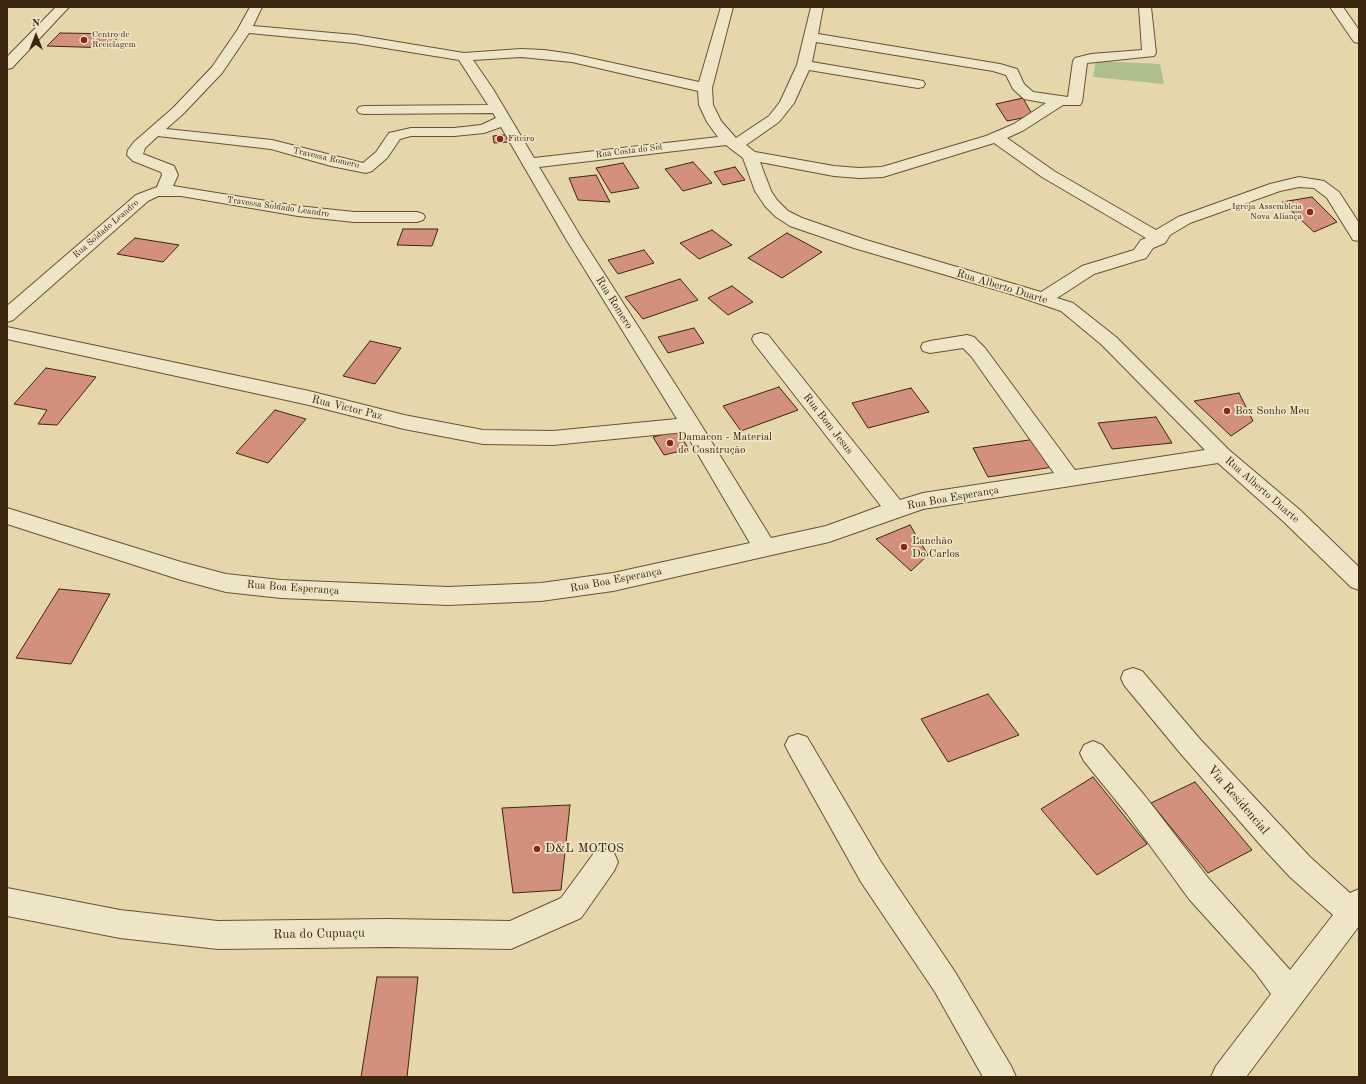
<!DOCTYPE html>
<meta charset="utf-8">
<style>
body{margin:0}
#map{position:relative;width:1366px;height:1084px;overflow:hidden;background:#e5d7a9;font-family:"Old Standard TT",serif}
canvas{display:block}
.frame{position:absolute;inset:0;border:8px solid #3b2710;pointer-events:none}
.north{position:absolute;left:16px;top:16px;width:40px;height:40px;-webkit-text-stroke:3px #eee5c7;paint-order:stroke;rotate:0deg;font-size:11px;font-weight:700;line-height:16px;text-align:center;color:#3b2710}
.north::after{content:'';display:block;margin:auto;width:14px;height:18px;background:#3b2710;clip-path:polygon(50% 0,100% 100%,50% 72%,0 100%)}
</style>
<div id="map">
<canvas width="1366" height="1084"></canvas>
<div class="frame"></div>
<div class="north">N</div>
</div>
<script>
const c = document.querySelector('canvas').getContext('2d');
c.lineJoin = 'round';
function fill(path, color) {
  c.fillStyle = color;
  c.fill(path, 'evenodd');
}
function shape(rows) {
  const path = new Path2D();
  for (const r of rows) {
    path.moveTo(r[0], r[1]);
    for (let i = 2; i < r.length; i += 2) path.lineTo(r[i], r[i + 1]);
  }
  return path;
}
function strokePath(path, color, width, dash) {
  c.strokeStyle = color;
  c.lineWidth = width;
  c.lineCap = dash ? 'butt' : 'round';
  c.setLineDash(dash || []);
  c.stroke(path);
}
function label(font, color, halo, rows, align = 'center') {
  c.font = font + ' "Old Standard TT",serif';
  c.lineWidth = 3.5;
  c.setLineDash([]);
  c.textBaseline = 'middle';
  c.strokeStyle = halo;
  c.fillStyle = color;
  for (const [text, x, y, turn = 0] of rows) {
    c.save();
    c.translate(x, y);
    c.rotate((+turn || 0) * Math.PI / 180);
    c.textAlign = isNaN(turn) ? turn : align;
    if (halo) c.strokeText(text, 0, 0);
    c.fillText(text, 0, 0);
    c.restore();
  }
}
fill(shape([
 [1096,61,1160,64,1164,84,1093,77]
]), '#afbf8c');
const building = shape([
 [60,33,120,34,110,48,47,46,60,33],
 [1023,98,1033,116,1007,121,996,104,1023,98],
 [501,135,506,135,508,142,494,143,493,136,501,135],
 [693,162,712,183,683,191,665,169,693,162],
 [623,163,639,188,611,193,596,168,623,163],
 [735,167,745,180,723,185,714,172,735,167],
 [596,175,610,202,578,200,569,178,596,175],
 [1312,197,1337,222,1314,232,1282,202,1312,197],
 [403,229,438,229,432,246,397,245,403,229],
 [712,230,732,245,699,259,680,243,712,230],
 [787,233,822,252,782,278,748,258,787,233],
 [135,238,179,245,163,262,117,254,135,238],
 [644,250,654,263,618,274,608,260,644,250],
 [680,279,698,300,643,319,625,297,680,279],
 [732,286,753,302,728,315,708,298,732,286],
 [694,328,704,343,668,353,658,337,694,328],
 [370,341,401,348,375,384,343,376,370,341],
 [46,368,96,377,57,425,38,424,47,410,14,404,46,368],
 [779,387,798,410,741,431,723,406,779,387],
 [911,388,929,412,868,428,852,403,911,388],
 [1239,393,1253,421,1231,436,1194,401,1239,393],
 [275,410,306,419,268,463,236,453,275,410],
 [1156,417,1172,443,1112,449,1098,423,1156,417],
 [677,431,689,449,664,455,653,437,677,431],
 [1036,439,1053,467,988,477,973,448,1036,439],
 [910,525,928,555,911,571,876,539,910,525],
 [59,589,110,594,71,664,16,658,59,589],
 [988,694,1019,735,948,762,921,719,988,694],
 [1093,777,1147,844,1097,875,1041,809,1093,777],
 [1195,782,1252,850,1208,873,1151,803,1195,782],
 [570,805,561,890,513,893,502,808,570,805],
 [377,977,418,977,407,1077,361,1077,377,977]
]);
fill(building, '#d3907c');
strokePath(building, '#3b2710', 1);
const minor = shape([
 [56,7,69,7,12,68,7,69,7,57,56,7],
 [250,7,262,7,253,26,355,35,464,53,521,49,544,50,572,54,699,82,721,7,733,7,712,88,713,105,721,121,736,138,769,116,780,102,797,65,811,7,823,7,818,34,1000,64,1017,69,1024,84,1033,92,1068,97,1073,61,1075,58,1091,54,1142,50,1139,7,1151,7,1156,53,1154,56,1087,63,1082,102,1080,105,1063,105,1024,130,1007,138,1054,171,1156,230,1178,217,1270,184,1299,177,1324,181,1339,192,1359,223,1359,241,1353,240,1327,198,1314,188,1299,187,1280,191,1190,223,1170,235,1165,243,1153,248,1146,258,1094,274,1057,298,1073,303,1116,337,1229,450,1300,510,1359,567,1359,590,1351,587,1284,522,1218,463,923,509,829,542,613,591,541,601,448,605,281,598,226,592,181,580,7,524,7,508,181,562,226,574,281,580,448,587,541,583,613,573,750,543,685,432,553,445,483,444,404,429,309,405,7,339,7,327,309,391,404,415,483,430,553,431,677,419,566,239,501,127,484,133,454,136,411,136,400,139,387,158,372,171,366,173,331,166,271,149,158,136,145,148,143,154,174,166,178,175,173,186,298,206,354,212,417,212,423,214,425,217,423,220,417,222,354,222,298,216,181,196,158,196,148,201,13,320,7,322,7,306,136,195,157,187,162,175,161,172,133,161,127,155,128,150,134,142,173,108,212,67,238,29,250,7],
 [249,33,355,43,459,60,488,105,364,106,359,107,357,110,359,113,364,114,493,113,496,118,481,125,454,128,411,128,389,133,376,152,363,163,272,140,166,129,183,114,222,73,249,33],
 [816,42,993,71,1006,75,1013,89,1024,99,1046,103,1014,124,986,136,882,167,859,168,834,166,755,152,746,145,779,122,794,103,809,70,918,88,923,87,925,84,923,81,918,80,812,62,816,42],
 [521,57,572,62,698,91,699,105,707,122,718,137,534,158,493,89,473,60,521,57],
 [994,143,1042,177,1146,238,1141,240,1134,250,1082,266,1041,292,866,240,802,218,788,211,777,200,771,191,760,162,834,176,859,178,883,177,994,143],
 [726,145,743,158,755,191,765,206,776,217,790,226,854,248,1014,295,1061,311,1102,345,1205,450,1075,470,985,348,974,337,967,335,930,341,923,343,921,347,923,351,930,353,963,348,971,356,1054,473,923,493,900,500,768,335,761,333,754,335,752,339,754,343,881,506,826,526,771,538,698,420,582,239,539,167,726,145],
 [1330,7,1343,7,1359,30,1359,43,1354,42,1330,7],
 [1133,668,1142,671,1199,738,1310,857,1350,893,1359,889,1359,926,1246,1077,1211,1077,1216,1066,1271,994,1255,972,1189,899,1127,814,1084,761,1080,753,1084,745,1093,741,1102,745,1145,796,1209,879,1290,970,1333,915,1290,877,1264,849,1181,754,1124,685,1121,678,1124,671,1133,668],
 [798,734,807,737,881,862,955,972,1011,1066,1016,1077,983,1077,935,992,861,882,789,753,785,745,789,737,798,734],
 [604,849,614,853,618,862,614,871,581,918,511,949,388,947,218,949,120,938,7,916,7,888,120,910,218,921,388,919,510,921,561,898,594,853,604,849]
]);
strokePath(minor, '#665336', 2);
fill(minor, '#eee5c7');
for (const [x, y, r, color] of [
 [84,40,4,"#8f2418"],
 [500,139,4,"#8f2418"],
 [1310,212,4,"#8f2418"],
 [1227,411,4,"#8f2418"],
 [670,443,4,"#8f2418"],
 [904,547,4,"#8f2418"],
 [537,849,4,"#8f2418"]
]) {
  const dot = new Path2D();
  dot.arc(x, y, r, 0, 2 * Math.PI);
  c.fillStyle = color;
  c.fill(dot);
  strokePath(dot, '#eee5c7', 1.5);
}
label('9px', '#3b2710', '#eee5c7', [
 ["Centro de",92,35],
 ["Reciclagem",92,45],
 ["Fiteiro",508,139],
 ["Igreja Assembleia",1302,207,"right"],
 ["Nova Aliança",1302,217,"right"]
], 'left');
label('9px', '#3b2710', '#eee5c7', [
 ["Rua Costa do Sol",629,151,-7],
 ["Travessa Romero",326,158,13],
 ["Travessa Soldado Leandro",278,207,8],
 ["Rua Soldado Leandro",106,229,-41]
]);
label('11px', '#3b2710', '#eee5c7', [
 ["Rua Alberto Duarte",1002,287,17],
 ["Rua Romero",614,303,58],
 ["Rua Victor Paz",347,408,14],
 ["Rua Bom Jesus",828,424,52],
 ["Rua Alberto Duarte",1262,490,41],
 ["Rua Boa Esperança",953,498,-10],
 ["Rua Boa Esperança",616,580,-11],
 ["Rua Boa Esperança",293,588,4]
]);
label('11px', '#3b2710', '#eee5c7', [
 ["Box Sonho Meu",1235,411],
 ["Damacon - Material",678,437],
 ["de Cosntrução",678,450],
 ["Lanchão",912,541],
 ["Do Carlos",912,554]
], 'left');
label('13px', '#3b2710', '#eee5c7', [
 ["Via Residencial",1238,800,49],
 ["Rua do Cupuaçu",319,934,-1]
]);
label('13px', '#3b2710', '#eee5c7', [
 ["D&L MOTOS",545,849]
], 'left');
</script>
